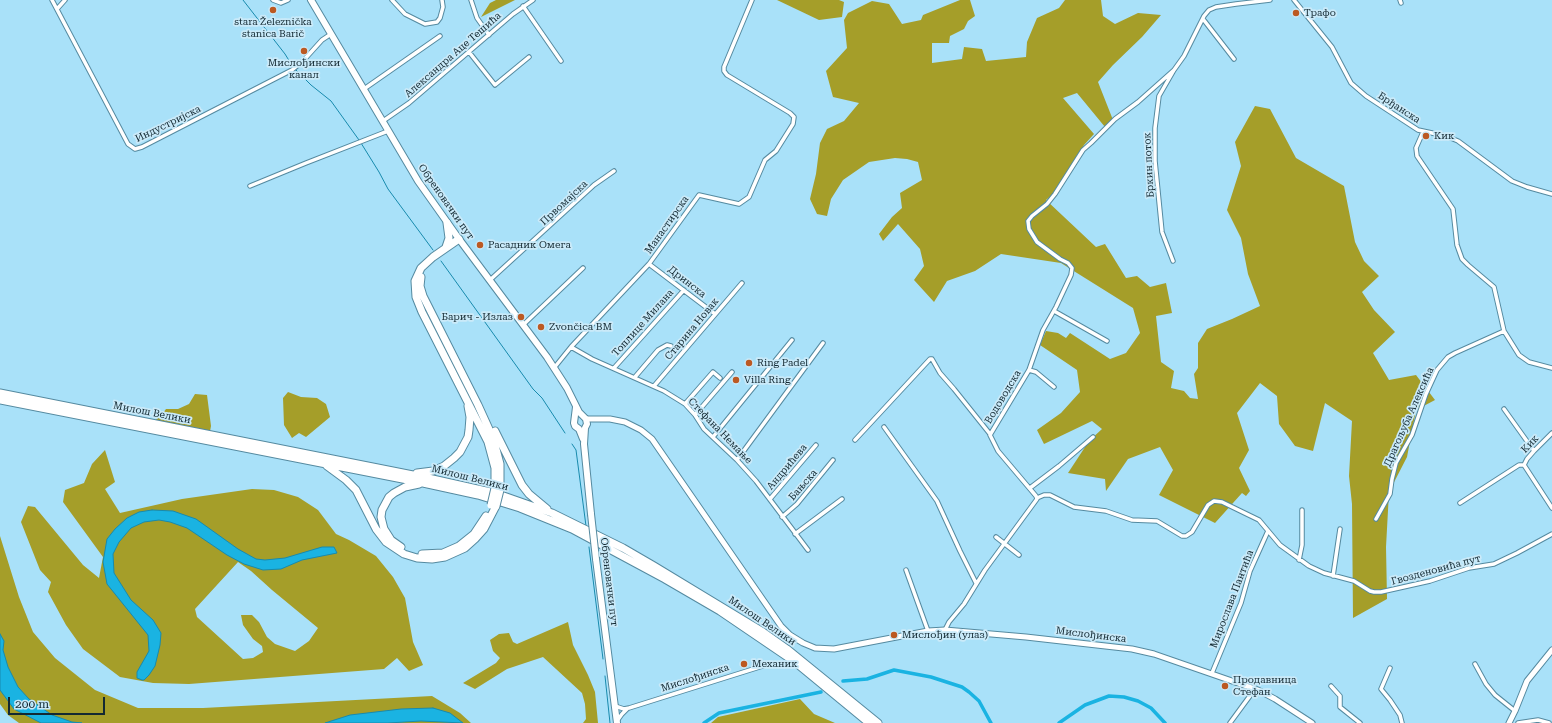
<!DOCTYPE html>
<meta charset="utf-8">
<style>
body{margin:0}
#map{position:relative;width:1552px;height:723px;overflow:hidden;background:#a9e1f9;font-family:"Roboto Serif",serif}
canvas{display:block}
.scale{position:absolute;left:8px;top:697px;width:97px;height:18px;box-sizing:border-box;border:2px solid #132932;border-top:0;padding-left:5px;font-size:12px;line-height:14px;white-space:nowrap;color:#132932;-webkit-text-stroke:3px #caeaf9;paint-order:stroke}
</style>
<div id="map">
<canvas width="1552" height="723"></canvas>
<div class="scale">200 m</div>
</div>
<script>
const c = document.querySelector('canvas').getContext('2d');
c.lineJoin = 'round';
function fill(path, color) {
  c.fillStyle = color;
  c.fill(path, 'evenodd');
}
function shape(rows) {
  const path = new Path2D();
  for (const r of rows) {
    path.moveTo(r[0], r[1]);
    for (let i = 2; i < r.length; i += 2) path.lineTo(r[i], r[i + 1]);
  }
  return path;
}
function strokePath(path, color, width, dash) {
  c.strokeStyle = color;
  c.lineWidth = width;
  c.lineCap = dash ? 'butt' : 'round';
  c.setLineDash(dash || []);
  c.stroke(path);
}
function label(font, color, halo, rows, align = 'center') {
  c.font = font + ' "Roboto Serif",serif';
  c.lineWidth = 3.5;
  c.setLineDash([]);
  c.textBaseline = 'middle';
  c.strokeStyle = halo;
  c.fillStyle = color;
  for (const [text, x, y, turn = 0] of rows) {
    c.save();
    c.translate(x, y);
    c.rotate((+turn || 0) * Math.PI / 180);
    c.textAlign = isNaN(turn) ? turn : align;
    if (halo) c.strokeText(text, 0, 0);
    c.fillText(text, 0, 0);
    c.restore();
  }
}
fill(shape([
 [496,0,515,0,481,17,490,3],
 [777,0,839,0,844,2,842,17,819,20],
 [960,0,970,0,975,16,968,21,964,29,950,36,949,43,932,43,932,63,962,59,964,47,982,49,986,61,1026,57,1027,42,1037,18,1059,8,1065,0,1101,0,1103,16,1115,24,1138,13,1161,15,1142,37,1113,65,1098,82,1113,120,1105,127,1077,93,1063,98,1094,134,1084,145,1052,195,1046,200,1096,247,1105,244,1126,278,1137,276,1150,287,1166,283,1172,313,1156,316,1161,362,1174,371,1171,388,1184,391,1190,398,1198,399,1194,374,1198,368,1198,343,1207,329,1232,319,1260,306,1248,274,1241,238,1227,210,1241,166,1235,142,1255,106,1270,109,1296,158,1344,186,1355,242,1364,261,1379,276,1362,292,1374,310,1395,332,1373,353,1389,380,1416,375,1435,400,1416,410,1407,457,1389,492,1386,547,1387,599,1353,618,1352,504,1349,476,1352,421,1325,403,1313,451,1295,446,1279,424,1277,396,1260,383,1237,413,1249,450,1239,468,1250,491,1246,496,1242,493,1215,523,1159,495,1173,470,1160,447,1128,459,1106,491,1105,479,1068,473,1089,441,1102,429,1092,421,1044,444,1037,430,1061,413,1080,392,1077,370,1040,345,1046,331,1058,333,1066,338,1070,333,1110,359,1126,353,1140,333,1133,308,1061,263,1001,254,975,271,947,281,934,302,914,280,924,266,920,249,898,224,883,241,879,234,892,217,902,208,900,193,922,180,918,162,907,159,895,158,869,162,843,180,831,199,827,216,817,214,810,199,816,174,820,143,827,129,844,121,859,103,833,97,826,71,847,48,844,20,848,13,872,1,889,4,902,24,921,20,923,15],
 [288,392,301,397,317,398,326,404,330,417,306,437,299,433,292,438,284,425,283,398],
 [195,394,207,395,211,426,208,442,197,443,187,433,160,429,155,420,160,417,166,409,178,409,189,404],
 [105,450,115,482,105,489,120,513,182,499,252,489,274,490,298,497,318,510,336,534,349,540,376,556,393,577,405,598,413,642,423,665,409,671,397,658,384,669,189,684,153,683,120,677,83,649,66,625,48,592,51,582,40,570,21,522,28,506,35,507,83,565,99,578,103,557,63,502,65,490,84,483,92,464],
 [238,562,251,571,272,590,318,628,309,641,295,651,275,644,267,637,259,622,252,615,241,615,243,625,253,639,262,646,263,652,253,658,243,659,197,617,195,609],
 [0,536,19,597,33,632,55,658,95,690,138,708,203,708,432,696,460,713,471,723,19,723,8,715,0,704],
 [568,622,573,645,588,675,595,692,598,723,583,723,586,719,585,704,582,693,543,657,507,669,475,689,463,683,496,663,500,658,493,651,490,640,499,634,509,633,513,642,517,644],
 [800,699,814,714,835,723,711,723,718,717]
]), '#a59e29');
const water = shape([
 [152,510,173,511,196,519,238,549,256,559,265,560,285,558,322,547,334,547,337,553,302,560,281,569,263,570,244,564,227,555,187,528,170,522,159,520,144,522,131,528,119,542,113,554,114,573,131,600,153,620,161,633,160,645,155,666,149,675,144,680,142,680,137,678,137,672,149,651,148,635,107,584,103,562,107,539,115,529,127,518,139,512,152,510],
 [0,634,4,641,3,650,8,667,18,687,29,699,52,715,72,722,82,723,41,723,14,709,0,690,0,634],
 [433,708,450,713,463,723,421,721,388,723,325,723,350,715,401,709,433,708]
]);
fill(water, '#1ab3e2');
strokePath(water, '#188aad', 1);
strokePath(shape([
 [243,0,285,54,293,67],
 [295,69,311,85,331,101,359,140],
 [361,143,379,172,388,189,433,250],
 [441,261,533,389,542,398,565,433],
 [572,444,576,450,586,526],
 [589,547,603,659],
 [605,676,610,723]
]), '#188aad', 1);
strokePath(shape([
 [843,681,867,679,894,670,931,677,962,687,969,692,979,701,991,723],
 [704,723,719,713,821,692],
 [1059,723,1085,705,1109,696,1124,697,1138,701,1151,708,1165,723]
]), '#1ab3e2', 3.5);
const minor = shape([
 [52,0,128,144,135,149,142,147,292,70,303,61,322,40,331,34],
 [273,0,281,3,288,0],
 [392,0,405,14,425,24,437,22,440,18,443,7,442,0],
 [471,0,477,18,489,35],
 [1294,0,1332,47,1351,83,1366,96,1418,130,1446,136,1458,141,1512,181,1527,187,1552,194],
 [1400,0,1401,3],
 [523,6,561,61],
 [57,9,65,0],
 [1203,19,1234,59],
 [469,52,495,85,529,57],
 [364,89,440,36],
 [383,121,409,103,513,14,533,0],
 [1423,132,1416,148,1417,156,1453,209,1457,245,1462,259,1468,265,1494,287,1504,331,1519,355,1529,362,1552,368],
 [250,186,306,163,388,131],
 [1173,261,1162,232,1155,161,1155,128,1159,96,1174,70,1184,56,1204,16,1209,10,1216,7,1236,4,1270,0],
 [649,264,715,314],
 [490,280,594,185,614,171],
 [1054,311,1107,341],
 [523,325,583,268],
 [571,347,592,359,664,391,685,404,695,415,704,429,737,460,756,481,808,550],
 [554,368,571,347,649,264,699,195,739,204,749,197,765,160,776,151,793,124,794,117,790,113,727,75,724,71,724,67,752,0],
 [614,368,684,290],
 [1029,370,1036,372,1054,387],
 [635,377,658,350,667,345,671,346],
 [654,386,742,283],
 [685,404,713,372,720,378],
 [1504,409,1534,451],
 [695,415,732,372],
 [884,427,937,501,960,551,976,583],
 [713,437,792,340],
 [855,440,930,359,932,359,940,373,954,389,990,434],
 [737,460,823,343],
 [1524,465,1552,508],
 [1524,465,1527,459,1534,451,1552,433],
 [1030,488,1059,466,1093,437],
 [1037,498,1044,495,1050,495,1074,507,1106,511,1132,520,1157,521,1182,536,1186,536,1192,532,1208,505,1214,501,1222,502,1259,520,1280,545,1309,566,1324,573,1354,581,1370,591,1374,592,1381,592,1430,581,1469,568,1494,564,1517,553,1552,534],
 [770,499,816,445],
 [1460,503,1519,465,1524,465],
 [782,517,797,504,833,460],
 [1376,519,1390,494,1392,479,1396,463,1412,435,1426,394,1437,370,1448,357,1455,353,1504,331],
 [795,534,842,499],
 [996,537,1019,555],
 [1299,560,1302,545,1302,510],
 [906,570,928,631],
 [1333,576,1340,529],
 [945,630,949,622,964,604,985,570,1037,499,1036,496,998,451,990,435,1029,370,1043,330,1056,307,1071,275,1072,268,1068,263,1060,259,1037,242,1029,229,1028,221,1032,216,1047,204,1055,194,1083,150,1091,143,1115,119,1138,102,1174,70],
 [1475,664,1486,684,1495,695,1515,711],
 [1390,668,1381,689,1390,700,1400,715,1402,723],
 [1212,673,1241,603,1250,571,1268,531],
 [1331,686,1340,696,1340,707,1360,723],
 [615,706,624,709,629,708,766,665],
 [617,721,622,714,627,709],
 [1230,723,1255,689],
 [1518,723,1538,720,1549,723]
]);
const secondary = shape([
 [586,419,610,419,625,422,641,430,652,439,781,626,790,635,803,643,815,648,834,649,928,631,945,630,1026,637,1132,649,1154,654,1258,690,1275,699,1312,723],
 [1509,723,1515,711,1527,681,1552,650]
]);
const primary = shape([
 [311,0,418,181,459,239,547,357,567,388,579,412,586,419,587,424,585,428,584,444,591,514],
 [576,407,574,423,575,426,579,429,583,439],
 [596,559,617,723]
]);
const motorway = shape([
 [459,239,433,257,421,268,415,281,416,297,422,312,488,442,495,468,495,488],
 [446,247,449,238,447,223],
 [421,277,420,286,423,296,478,405,493,438,500,464,500,490],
 [0,393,428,478,495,493,552,513,623,548,654,566,763,632,787,649,878,723],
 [0,400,423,483,478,495,520,508,572,529,665,579,720,611,795,662,869,723],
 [495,431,522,485,529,494,547,509],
 [327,466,346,480,356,490,376,529,386,542,404,554,417,558,432,559,445,557,465,548,475,539,484,529,496,506],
 [417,473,433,471,444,466,454,458,460,452,468,437,469,430,470,417,468,406],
 [401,547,391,540,384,529,381,517,382,510,389,497,394,493,405,487,419,484],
 [422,554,443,553,459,546,474,534,486,516]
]);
strokePath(minor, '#558aa0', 5.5);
strokePath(secondary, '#558aa0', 7);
strokePath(primary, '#558aa0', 8);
strokePath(motorway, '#558aa0', 9);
strokePath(minor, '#fff', 3.5);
strokePath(secondary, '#fff', 5);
strokePath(primary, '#fff', 6);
strokePath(motorway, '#fff', 7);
const primaryBridge = shape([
 [591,514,596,559]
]);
const motorwayBridge = shape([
 [491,505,495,488],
 [496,506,500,490]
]);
strokePath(primaryBridge, '#558aa0', 8, []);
strokePath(motorwayBridge, '#558aa0', 9, []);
strokePath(primaryBridge, '#fff', 6);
strokePath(motorwayBridge, '#fff', 7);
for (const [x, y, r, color] of [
 [273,10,4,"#bc5922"],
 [1296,13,4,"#bc5922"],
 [304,51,4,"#bc5922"],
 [1426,136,4,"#bc5922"],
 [480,245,4,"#bc5922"],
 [521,317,4,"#bc5922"],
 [541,327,4,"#bc5922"],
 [749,363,4,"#bc5922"],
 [736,380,4,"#bc5922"],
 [894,635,4,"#bc5922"],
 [744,664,4,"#bc5922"],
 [1225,686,4,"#bc5922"]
]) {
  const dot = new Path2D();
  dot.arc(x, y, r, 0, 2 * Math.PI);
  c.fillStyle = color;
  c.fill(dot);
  strokePath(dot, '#caeaf9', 1.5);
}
label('10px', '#132932', '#caeaf9', [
 ["Трафо",1304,13],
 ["stara Železnička",273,22,"center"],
 ["stanica Barič",273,34,"center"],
 ["Мислођински",304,63,"center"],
 ["канал",304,75,"center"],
 ["Кик",1434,136],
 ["Расадник Омега",488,245],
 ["Барич - Излаз",513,317,"right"],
 ["Zvončica BM",549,327],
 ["Ring Padel",757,363],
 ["Villa Ring",744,380],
 ["Мислођин (улаз)",902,635],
 ["Механик",752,664],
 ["Продавница",1233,680],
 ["Стефан",1233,692]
], 'left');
label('10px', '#132932', '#caeaf9', [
 ["Александра Аце Тешића",453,55,-41],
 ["Брђанска",1399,108,33],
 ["Индустријска",168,124,-26],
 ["Бркин поток",1149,165,-93],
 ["Обреновачки пут",446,202,55],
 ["Првомајска",564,203,-43],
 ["Манастирска",667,225,-55],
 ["Дринска",687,282,38],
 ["Топлице Милана",643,323,-48],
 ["Старина Новак",692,329,-50],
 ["Водоводска",1003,397,-59],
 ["Милош Велики",152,413,11],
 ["Драгољуба Алексића",1409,417,-66],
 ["Стефана Немање",720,431,46],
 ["Кик",1530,444,-47],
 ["Андрићева",787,467,-50],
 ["Милош Велики",470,478,14],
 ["Бањска",803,485,-49],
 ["Гвозденовића пут",1436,570,-15],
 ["Обреновачки пут",609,582,83],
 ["Мирослава Пантића",1232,599,-69],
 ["Милош Велики",762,621,34],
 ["Мислођинска",1091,635,7],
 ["Мислођинска",695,678,-18]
]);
</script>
